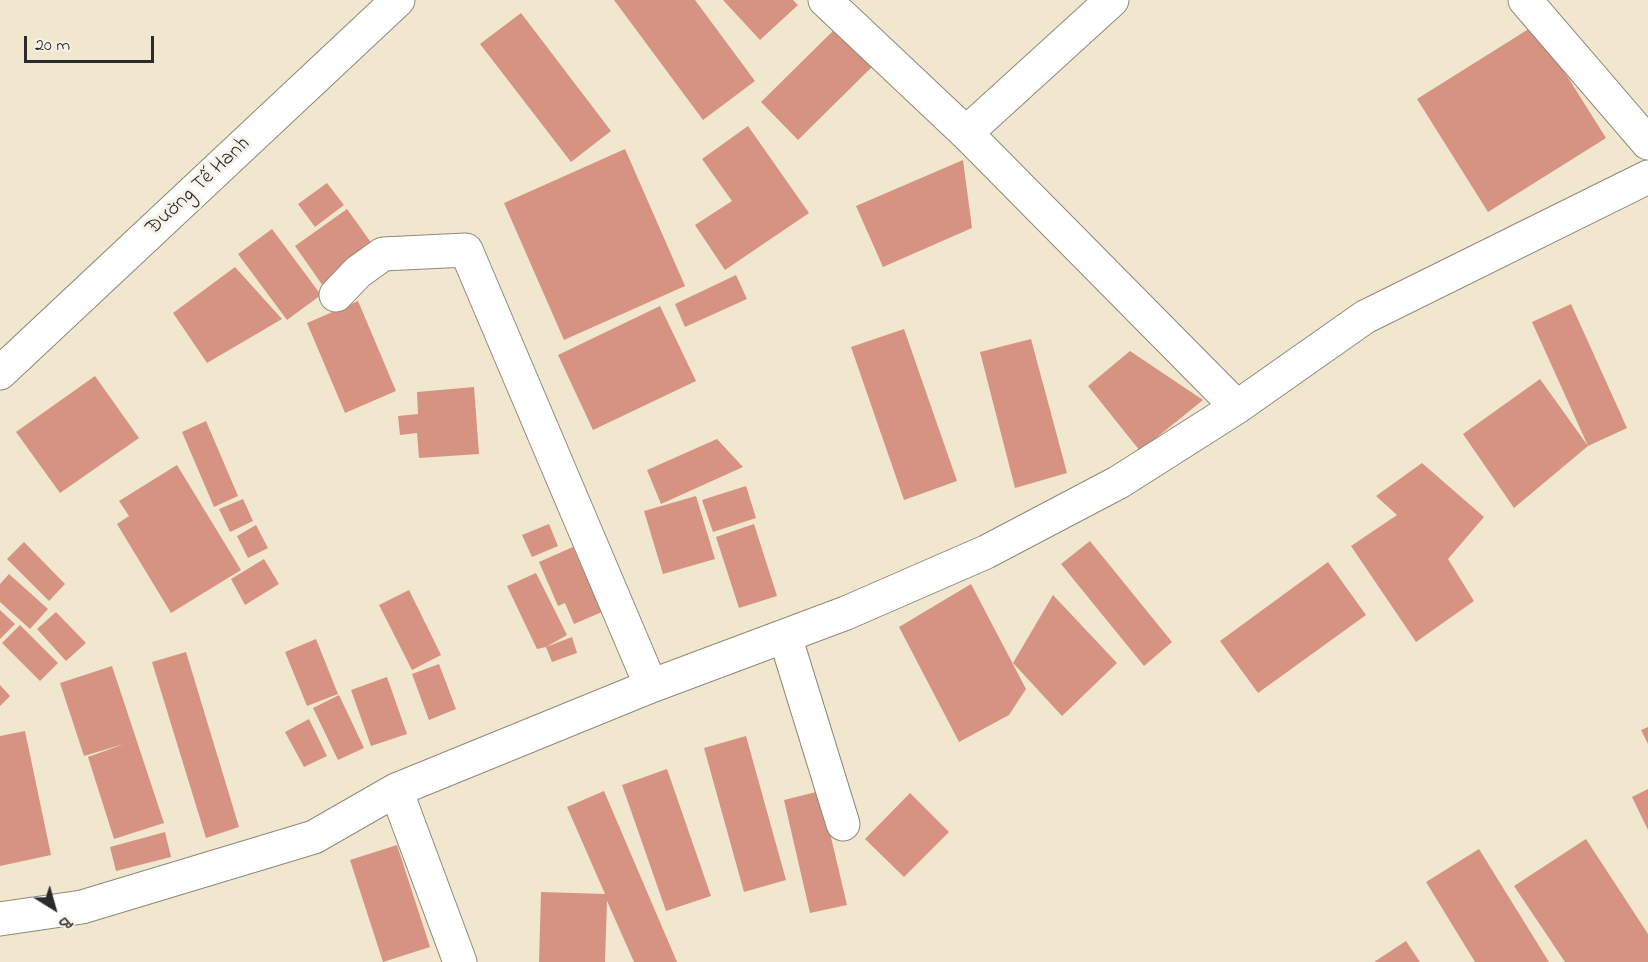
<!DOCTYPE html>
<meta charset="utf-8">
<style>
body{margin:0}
#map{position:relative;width:1648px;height:962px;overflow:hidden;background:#f0e7ce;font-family:"Indie Flower",sans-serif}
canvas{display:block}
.north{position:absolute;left:24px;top:878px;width:60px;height:60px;-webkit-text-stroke:4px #f7f3e8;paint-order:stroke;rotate:143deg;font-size:16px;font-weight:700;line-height:24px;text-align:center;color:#2b2b2b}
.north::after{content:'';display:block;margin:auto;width:21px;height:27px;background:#2b2b2b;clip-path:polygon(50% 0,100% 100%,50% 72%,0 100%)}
.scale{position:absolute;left:24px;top:36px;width:130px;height:27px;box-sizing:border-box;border:3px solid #2b2b2b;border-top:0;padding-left:8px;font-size:18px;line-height:21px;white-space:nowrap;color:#2b2b2b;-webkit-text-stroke:4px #f7f3e8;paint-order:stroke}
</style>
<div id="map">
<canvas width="1648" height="962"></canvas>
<div class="north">B</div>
<div class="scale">20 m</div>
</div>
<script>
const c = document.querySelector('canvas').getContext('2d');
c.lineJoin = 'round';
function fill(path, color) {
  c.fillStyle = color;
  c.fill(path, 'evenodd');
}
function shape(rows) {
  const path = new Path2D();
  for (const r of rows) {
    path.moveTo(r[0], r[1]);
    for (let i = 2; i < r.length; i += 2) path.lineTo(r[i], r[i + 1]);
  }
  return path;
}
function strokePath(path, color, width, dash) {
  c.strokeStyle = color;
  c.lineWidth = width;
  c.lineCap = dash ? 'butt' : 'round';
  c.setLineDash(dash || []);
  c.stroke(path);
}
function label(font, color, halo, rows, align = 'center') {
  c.font = font + ' "Indie Flower",sans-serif';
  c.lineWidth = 6;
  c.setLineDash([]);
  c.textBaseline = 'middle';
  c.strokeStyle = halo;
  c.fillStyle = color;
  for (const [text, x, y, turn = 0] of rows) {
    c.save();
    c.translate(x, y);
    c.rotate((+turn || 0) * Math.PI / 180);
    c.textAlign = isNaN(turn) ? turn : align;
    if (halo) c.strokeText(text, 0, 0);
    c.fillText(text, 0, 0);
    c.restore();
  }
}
fill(shape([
 [614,0,695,0,755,81,703,120],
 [723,0,793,0,798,5,760,40],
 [521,13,611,131,571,162,480,44],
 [841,23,878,61,798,140,761,102],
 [1535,25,1606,138,1488,212,1417,99],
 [748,126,809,213,725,270,695,225,732,201,702,159],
 [625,149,685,286,564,340,504,203],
 [963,160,972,228,883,267,856,206],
 [327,183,344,205,315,227,298,204],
 [347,209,380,255,328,293,295,246],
 [272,229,321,295,287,320,238,254],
 [235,267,282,319,207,363,173,313],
 [736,275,747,299,685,327,675,304],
 [358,301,396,391,345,413,307,323],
 [1571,304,1627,428,1588,446,1514,508,1463,434,1540,379,1588,446,1532,322],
 [660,306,696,381,593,430,558,355],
 [904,329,957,481,904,500,851,347],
 [1031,339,1067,473,1015,488,980,352],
 [1130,351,1203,400,1140,451,1088,386],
 [95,376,139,438,60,493,16,432],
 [474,387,479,454,419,458,417,433,400,435,398,416,418,414,417,392],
 [206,421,238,496,214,507,182,432],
 [717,439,743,467,661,504,647,470],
 [1422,463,1484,517,1448,559,1474,601,1416,642,1351,546,1397,515,1376,496],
 [177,465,241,570,171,613,117,524,129,516,119,501],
 [746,486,756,518,713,532,702,500],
 [696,496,715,559,663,574,644,511],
 [243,499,253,521,230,532,219,509],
 [549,524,558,546,532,557,522,535],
 [754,524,777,596,739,608,716,537],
 [256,525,268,548,248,558,237,536],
 [1090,541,1172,642,1144,666,1061,564],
 [24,542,65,584,49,601,7,559],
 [573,547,602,612,574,624,565,603,558,606,539,562],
 [264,559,279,584,245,605,231,579],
 [1328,562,1366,615,1258,693,1220,641],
 [536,573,567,635,546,647,537,649,507,586],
 [9,574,48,609,30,629,0,602,0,584],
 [971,584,1026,689,1009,715,959,742,899,627],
 [409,590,441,655,412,670,379,605],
 [1053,595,1117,663,1062,716,1013,663],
 [0,610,15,624,0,639],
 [56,612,86,643,66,661,37,629],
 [20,625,58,663,40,681,2,643],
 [572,637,577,653,552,662,546,647],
 [316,639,338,694,307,706,285,652],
 [186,652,239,827,206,838,152,662],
 [439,664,456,709,429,720,412,674],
 [112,666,164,823,114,839,88,757,124,744,84,756,60,683],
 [387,677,407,734,371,746,351,690],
 [0,685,10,696,0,706],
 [339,695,364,748,338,760,313,708],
 [309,719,327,756,304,767,285,732],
 [1648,727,1648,744,1641,730],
 [25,731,51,855,0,866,0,736],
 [746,736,786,880,744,892,704,748],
 [667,769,711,896,666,911,622,785],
 [1648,789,1648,830,1632,797],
 [604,791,677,962,634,962,607,901,605,962,539,962,541,892,605,894,567,807],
 [820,791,847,905,810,913,784,800],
 [910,793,949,832,904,877,865,839],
 [165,832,171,857,116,871,110,847],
 [1586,839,1648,934,1648,962,1565,962,1514,886],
 [397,845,430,947,383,962,350,860],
 [1479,849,1549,962,1475,962,1426,882],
 [1406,941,1420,962,1374,962]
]), '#d79381');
const minor = shape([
 [825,0,966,133,1237,407],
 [1525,0,1648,143],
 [966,133,1112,0],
 [336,295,358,272,383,254,466,250,651,686],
 [0,373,398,0],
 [785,636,843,824],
 [396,790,460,962],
 [0,919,82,907,314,837,396,790,651,686,846,613,986,552,1119,482,1237,407,1365,317,1648,177]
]);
strokePath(minor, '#8e897c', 35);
strokePath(minor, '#fff', 33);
label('21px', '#2b2b2b', '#f7f3e8', [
 ["Đường Tế Hanh",199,187,-43]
]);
</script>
